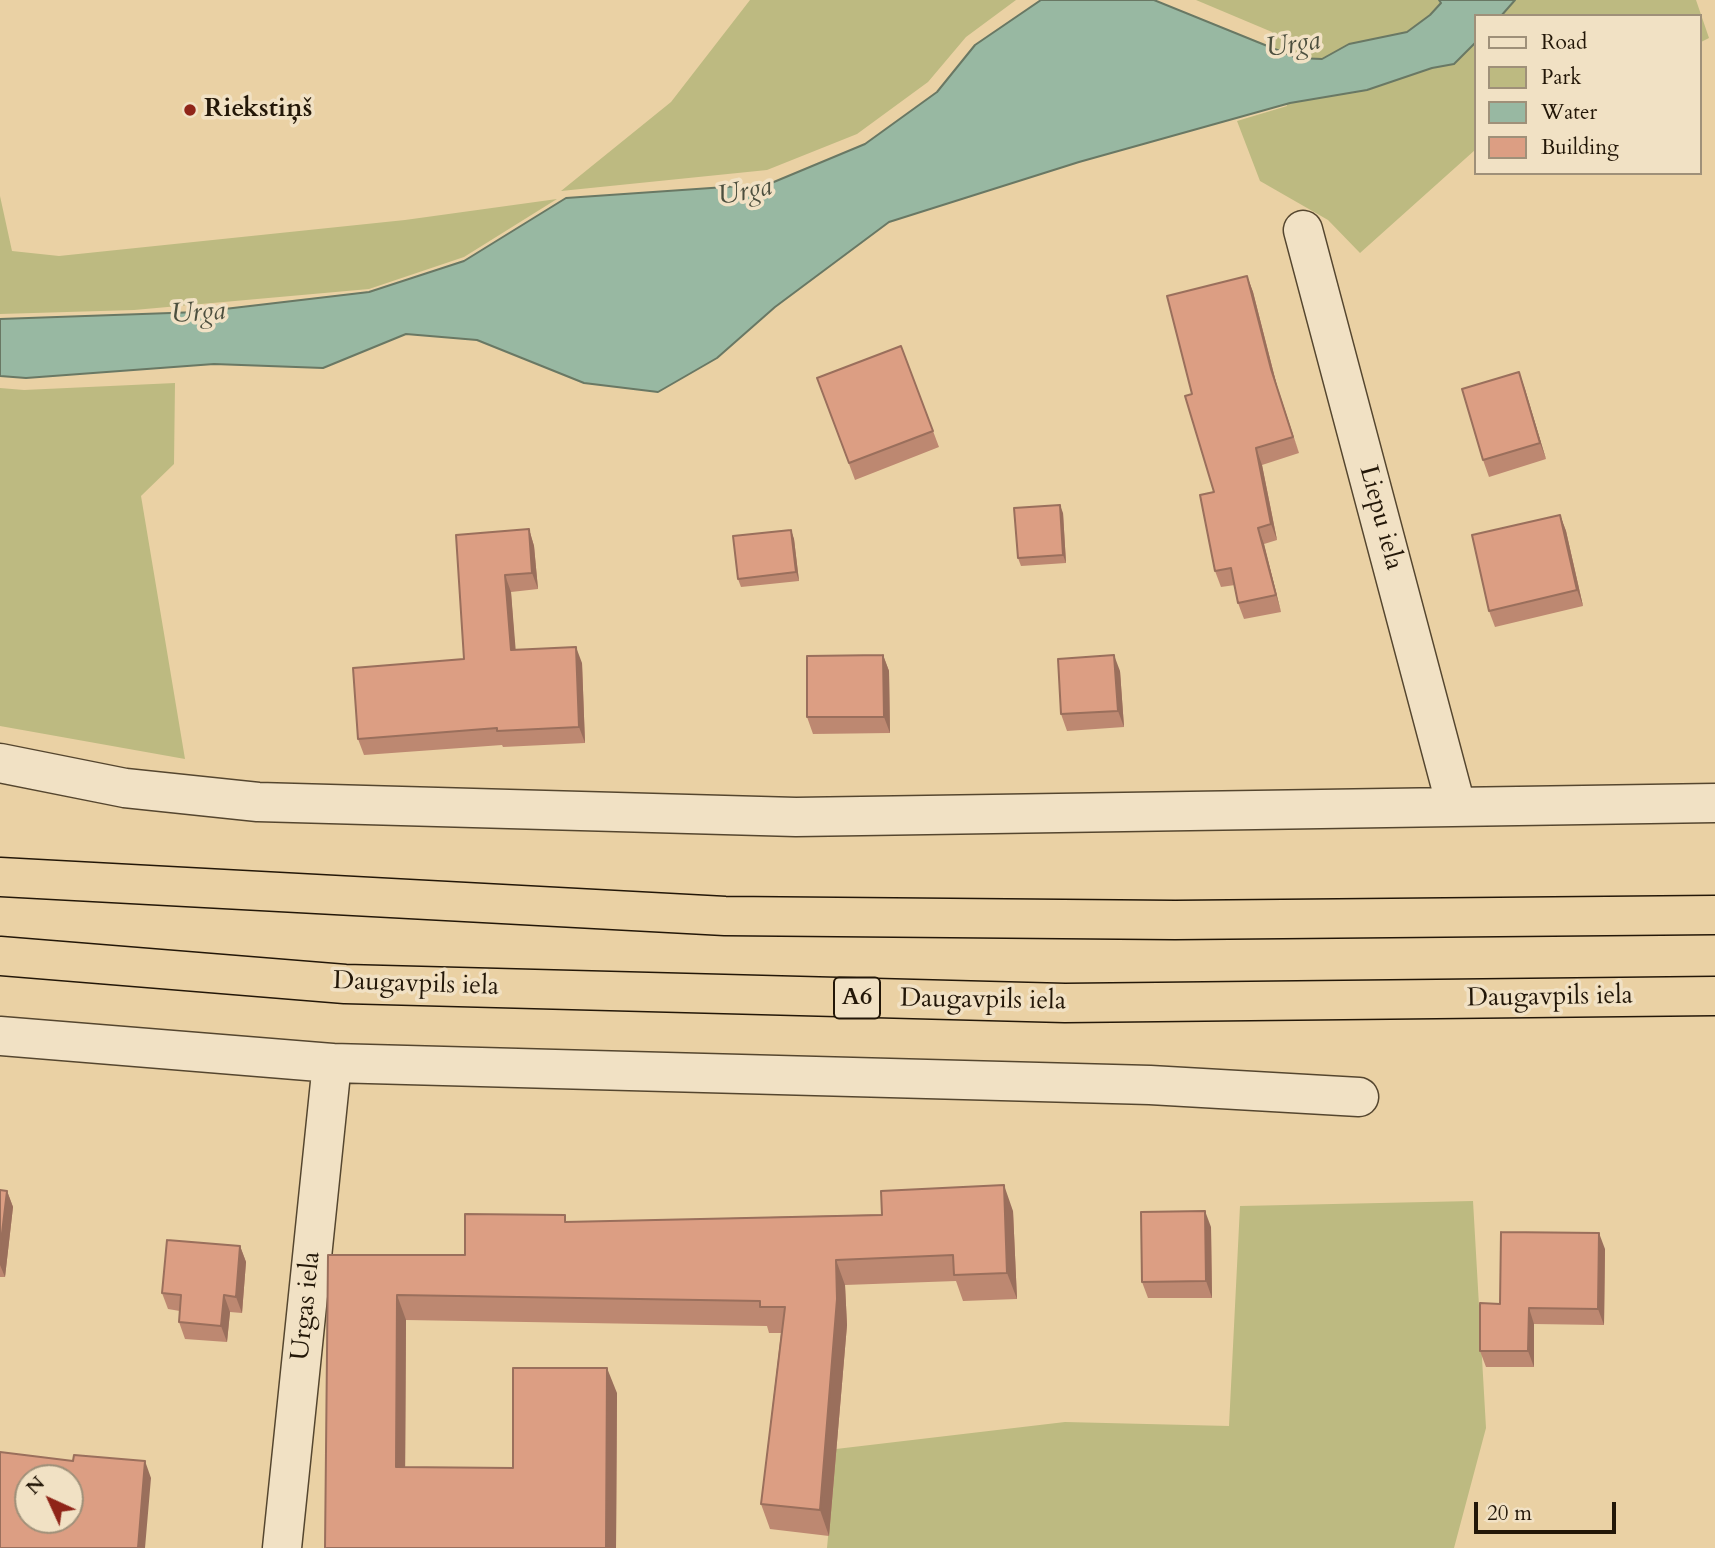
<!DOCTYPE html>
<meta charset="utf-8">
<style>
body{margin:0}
#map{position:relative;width:1715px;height:1548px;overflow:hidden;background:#ead1a4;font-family:Cardo,serif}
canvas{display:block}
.legend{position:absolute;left:1474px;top:14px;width:228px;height:161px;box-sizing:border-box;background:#f1e1c4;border:2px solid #9f9079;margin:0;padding:9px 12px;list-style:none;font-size:21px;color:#231708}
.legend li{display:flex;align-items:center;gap:14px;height:35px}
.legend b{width:35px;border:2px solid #9f9079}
.north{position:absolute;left:14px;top:1464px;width:70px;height:70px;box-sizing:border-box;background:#f1e1c4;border:2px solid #9f9079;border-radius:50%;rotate:315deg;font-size:19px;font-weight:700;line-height:28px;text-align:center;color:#231708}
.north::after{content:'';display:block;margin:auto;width:24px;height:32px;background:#8f2418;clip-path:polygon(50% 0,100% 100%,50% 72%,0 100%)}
.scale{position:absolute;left:1474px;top:1502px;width:142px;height:32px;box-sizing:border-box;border:4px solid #231708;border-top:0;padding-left:9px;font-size:21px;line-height:24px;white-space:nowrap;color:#231708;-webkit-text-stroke:5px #f1e1c4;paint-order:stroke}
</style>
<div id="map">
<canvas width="1715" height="1548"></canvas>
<ul class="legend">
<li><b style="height:9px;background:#f1e1c4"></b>Road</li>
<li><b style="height:19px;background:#bdba81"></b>Park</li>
<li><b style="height:19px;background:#98b8a2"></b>Water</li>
<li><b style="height:19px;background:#dc9e83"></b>Building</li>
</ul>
<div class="north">N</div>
<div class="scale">20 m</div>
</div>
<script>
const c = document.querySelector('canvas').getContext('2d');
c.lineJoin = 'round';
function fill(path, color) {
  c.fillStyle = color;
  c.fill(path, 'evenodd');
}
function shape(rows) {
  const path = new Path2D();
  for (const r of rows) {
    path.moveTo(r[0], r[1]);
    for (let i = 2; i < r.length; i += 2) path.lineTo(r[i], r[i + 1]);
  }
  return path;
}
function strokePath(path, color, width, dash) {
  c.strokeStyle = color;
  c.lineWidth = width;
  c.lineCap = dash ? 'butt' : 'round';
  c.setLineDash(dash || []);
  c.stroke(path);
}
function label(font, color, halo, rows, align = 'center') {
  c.font = font + ' Cardo,serif';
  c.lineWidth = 7;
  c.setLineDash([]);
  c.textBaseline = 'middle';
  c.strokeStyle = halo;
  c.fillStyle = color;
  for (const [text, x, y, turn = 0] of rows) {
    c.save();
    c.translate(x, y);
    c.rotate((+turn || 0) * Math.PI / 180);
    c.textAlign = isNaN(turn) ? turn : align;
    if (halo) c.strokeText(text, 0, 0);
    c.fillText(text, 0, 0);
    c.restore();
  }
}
fill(shape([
 [750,0,1016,0,966,37,928,82,857,134,767,170,561,191,671,102],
 [1196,0,1696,0,1709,38,1699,43,1699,16,1475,16,1475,150,1360,253,1328,220,1260,181,1237,121,1287,106,1272,32],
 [0,196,12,251,59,256,405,220,557,199,464,257,369,289,134,310,0,314],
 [175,383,174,464,141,496,185,759,0,726,0,388,24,390],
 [1473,1201,1486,1428,1454,1548,827,1548,836,1449,1065,1422,1229,1426,1240,1206]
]), '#bdba81');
const water = shape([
 [1041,0,1154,0,1297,58,1322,59,1349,44,1407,32,1430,15,1441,3,1439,0,1515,0,1501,16,1475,16,1475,43,1454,64,1432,68,1367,90,1290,103,1079,162,889,222,775,307,717,358,658,392,584,383,477,340,406,334,323,368,214,364,26,378,0,376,0,319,199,312,369,292,464,261,566,198,769,184,865,144,937,92,975,45,1041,0]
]);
fill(water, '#98b8a2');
strokePath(water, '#697864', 2);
const minor = shape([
 [1303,230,1456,806],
 [0,763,125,788,258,802,796,817,1715,803],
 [0,1036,332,1063,1150,1085,1359,1097],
 [282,1548,332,1063]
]);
const highway = shape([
 [0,877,725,916,1175,920,1715,915],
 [0,956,345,984,1065,1003,1715,996]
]);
strokePath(minor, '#55462f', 41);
strokePath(highway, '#231708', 41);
strokePath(minor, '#f1e1c4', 38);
strokePath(highway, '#ead1a4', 38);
fill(shape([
 [1247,276,1253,292,1277,386,1299,453,1262,465,1277,540,1264,544,1281,612,1244,619,1238,603,1235,585,1221,587,1215,571,1214,492,1192,394],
 [901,346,939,447,855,480,817,378],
 [1519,372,1546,459,1489,477,1483,460],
 [1063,513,1066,563,1021,566,1018,558],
 [1560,515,1566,531,1583,606,1495,627,1489,611],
 [529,529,534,546,538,589,511,592,515,650,582,663,585,743,503,747,502,745,364,755,358,739,464,659],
 [791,530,794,539,799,581,741,587,738,579],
 [883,655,889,671,890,733,813,734,807,717],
 [1120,671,1124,727,1067,731,1061,714],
 [0,1190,7,1191,13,1207,5,1277,0,1277],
 [1013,1211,1017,1299,963,1301,956,1281,845,1285,847,1325,829,1536,770,1529,761,1504,781,1333,769,1333,767,1326,406,1320,405,1467,513,1468,617,1393,616,1548,325,1548,328,1255,465,1255,567,1222],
 [1211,1227,1212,1298,1148,1298,1142,1282],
 [240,1246,246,1262,242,1313,230,1312,227,1342,185,1339,179,1322,180,1311,168,1309,162,1293],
 [1605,1249,1604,1325,1534,1324,1534,1367,1486,1367,1480,1351,1500,1304]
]), '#bd8871');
fill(shape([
 [1247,276,1253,292,1277,386,1299,453,1271,369],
 [1519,372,1525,389,1546,459,1540,443],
 [1256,448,1262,465,1277,540,1271,524],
 [1060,505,1063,513,1066,563,1063,555],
 [1560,515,1566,531,1583,606,1577,590],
 [1258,528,1264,544,1281,612,1276,595],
 [529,529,534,546,538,589,532,573],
 [791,530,794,539,799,581,796,572],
 [505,575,511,592,517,666,511,650],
 [576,647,582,663,585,743,579,727],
 [883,655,889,671,890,733,884,717],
 [1114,655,1120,671,1124,727,1118,711],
 [1004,1185,1013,1211,1017,1299,1007,1273],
 [7,1191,13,1207,5,1277,0,1265,0,1250],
 [1205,1211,1211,1227,1212,1298,1206,1281],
 [1599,1233,1605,1249,1604,1325,1598,1309],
 [240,1246,246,1262,242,1313,236,1297],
 [836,1260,845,1285,847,1325,829,1536,820,1510],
 [224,1295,230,1312,227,1342,221,1326],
 [397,1295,406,1320,405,1493,396,1467],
 [1529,1308,1534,1324,1534,1367,1528,1351],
 [607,1368,617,1393,616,1548,606,1548],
 [145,1461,151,1478,145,1548,138,1548]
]), '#9a6f5c');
const building = shape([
 [1247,276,1271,369,1293,437,1256,448,1271,524,1258,528,1276,595,1238,603,1231,568,1215,571,1200,495,1214,492,1185,396,1192,394,1167,296,1247,276],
 [901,346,933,431,849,463,817,378,901,346],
 [1519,372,1540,443,1483,460,1462,389,1519,372],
 [1060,505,1063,555,1018,558,1014,508,1060,505],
 [1560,515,1577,590,1489,611,1472,535,1560,515],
 [529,529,532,573,505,575,511,650,576,647,579,727,497,731,497,728,358,739,353,668,464,659,456,535,529,529],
 [791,530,796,572,738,579,733,536,791,530],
 [883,655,884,717,807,717,807,656,883,655],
 [1114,655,1118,711,1061,714,1058,659,1114,655],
 [1004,1185,1007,1273,954,1275,953,1255,836,1260,837,1299,820,1510,761,1504,785,1307,760,1307,760,1301,397,1295,396,1467,513,1468,513,1368,607,1368,606,1548,325,1548,328,1255,465,1255,465,1214,565,1215,565,1222,882,1215,881,1191,1004,1185],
 [0,1190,7,1191,0,1250,0,1190],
 [1205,1211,1206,1281,1142,1282,1141,1212,1205,1211],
 [1501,1232,1599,1233,1598,1309,1529,1308,1528,1351,1480,1351,1480,1303,1500,1304,1501,1232],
 [167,1240,240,1246,236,1297,224,1295,221,1326,179,1322,181,1295,162,1293,167,1240],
 [0,1452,73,1461,74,1455,145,1461,138,1548,0,1548,0,1452],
 [28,1478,70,1478,70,1520,28,1520,28,1478]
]);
fill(building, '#dc9e83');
strokePath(building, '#9a6f5c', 2);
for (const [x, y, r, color] of [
 [190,110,7,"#8f2418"]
]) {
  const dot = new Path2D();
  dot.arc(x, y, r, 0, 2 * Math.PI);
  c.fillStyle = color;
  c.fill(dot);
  strokePath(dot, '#f1e1c4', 2.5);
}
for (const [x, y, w] of [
 [857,998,46]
]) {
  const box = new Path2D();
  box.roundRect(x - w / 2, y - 20.5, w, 41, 5);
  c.fillStyle = '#f1e1c4';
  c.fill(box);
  strokePath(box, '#231708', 2);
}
label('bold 24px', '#231708', null, [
 ["A6",857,998]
]);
label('bold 26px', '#231708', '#f1e1c4', [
 ["Riekstiņš",204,110]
], 'left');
label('26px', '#231708', '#f1e1c4', [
 ["Liepu iela",1380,518,75],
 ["Daugavpils iela",416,985,2],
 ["Daugavpils iela",1550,998,-1],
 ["Daugavpils iela",983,1001,1],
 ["Urgas iela",307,1306,-84]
]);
label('italic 28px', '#4c4f3e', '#f1e1c4', [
 ["Urga",1293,46,-9],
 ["Urga",745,193,-12],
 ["Urga",198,314,-4]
]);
</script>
